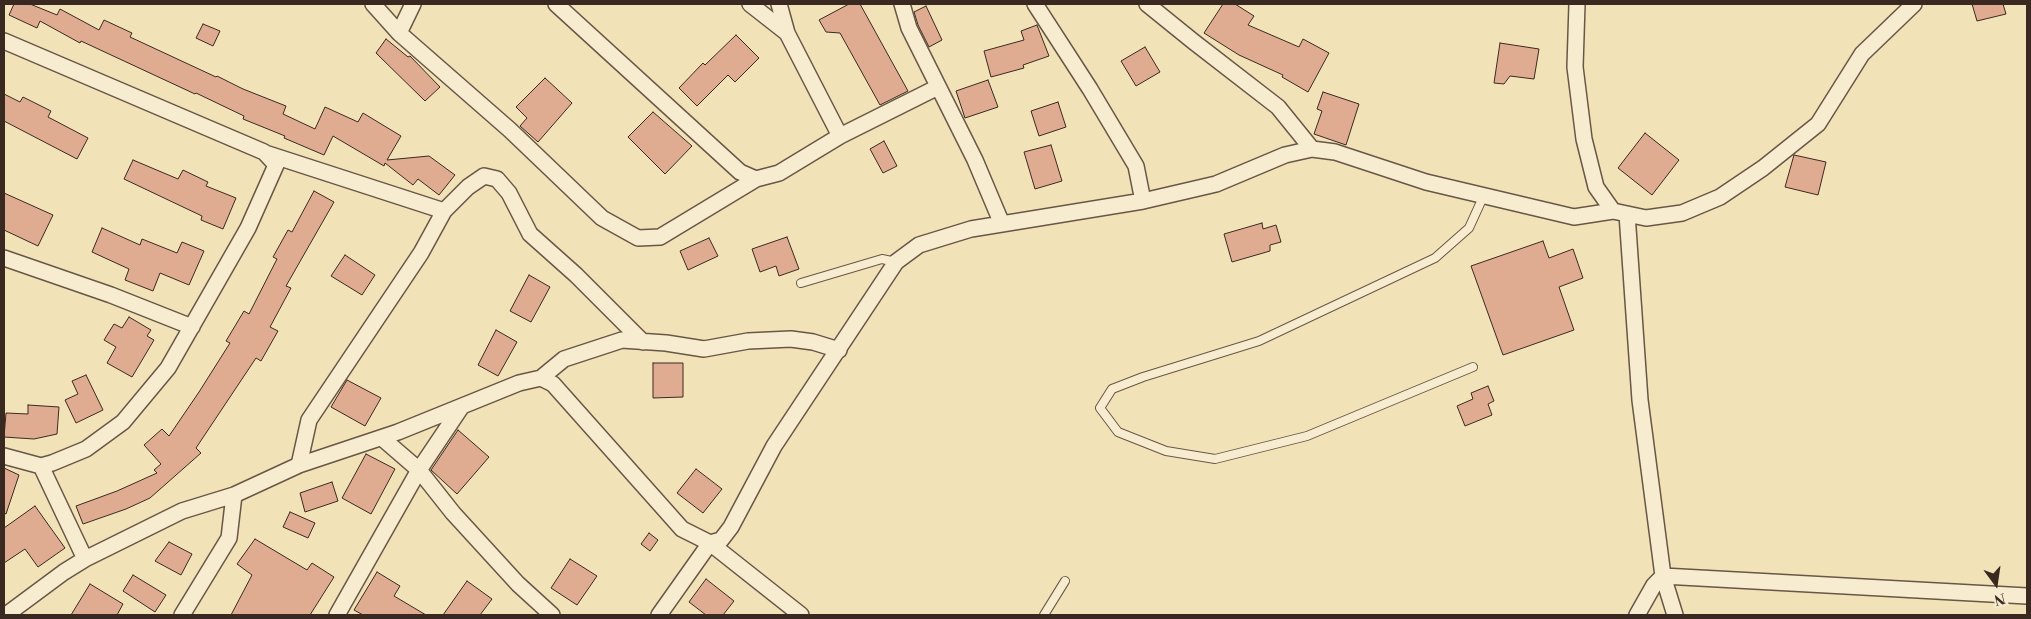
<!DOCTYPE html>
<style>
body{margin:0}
#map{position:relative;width:2031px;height:619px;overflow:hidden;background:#f2e2b7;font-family:"Libre Bodoni",serif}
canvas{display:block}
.frame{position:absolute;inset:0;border:5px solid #3a2921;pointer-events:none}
.north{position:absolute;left:1971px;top:559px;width:50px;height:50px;-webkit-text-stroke:4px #f7ecd0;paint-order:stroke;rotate:166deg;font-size:14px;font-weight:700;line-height:20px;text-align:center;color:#3a2921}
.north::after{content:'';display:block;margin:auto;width:18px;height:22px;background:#3a2921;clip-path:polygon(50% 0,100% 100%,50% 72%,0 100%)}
</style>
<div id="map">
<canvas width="2031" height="619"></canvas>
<div class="frame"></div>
<div class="north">N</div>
</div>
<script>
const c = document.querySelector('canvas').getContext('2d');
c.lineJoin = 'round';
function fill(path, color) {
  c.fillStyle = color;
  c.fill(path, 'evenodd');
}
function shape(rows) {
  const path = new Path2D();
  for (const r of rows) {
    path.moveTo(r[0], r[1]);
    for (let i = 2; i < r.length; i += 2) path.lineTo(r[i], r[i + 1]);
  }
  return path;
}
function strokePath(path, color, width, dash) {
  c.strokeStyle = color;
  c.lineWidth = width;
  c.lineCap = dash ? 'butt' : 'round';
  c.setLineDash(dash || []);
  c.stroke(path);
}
const building = shape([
 [14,4,30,4,57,15,60,9,99,30,104,20,132,33,130,37,216,77,217,76,243,89,286,106,283,114,315,129,325,107,358,122,363,113,401,136,387,160,429,156,455,175,439,195,418,179,413,185,385,163,384,166,333,136,324,155,284,138,285,136,243,119,244,116,196,93,195,94,81,41,80,43,40,21,37,28,9,15,14,4],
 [849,4,860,4,908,91,880,105,840,33,826,32,819,20,849,4],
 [1223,4,1235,4,1254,16,1248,25,1299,47,1303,39,1329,53,1308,92,1282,77,1283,75,1239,55,1204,33,1223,4],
 [1972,4,2003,4,2006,14,1977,21,1972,4],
 [926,6,942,40,929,47,918,25,914,12,926,6],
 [203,24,220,31,213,46,196,38,203,24],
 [1037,25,1049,56,1023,65,1024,68,991,77,984,51,1024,40,1021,31,1037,25],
 [736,35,759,58,735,82,728,75,697,106,679,88,703,63,705,65,736,35],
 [386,39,408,57,410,56,440,87,425,101,376,53,386,39],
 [1500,43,1539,49,1534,79,1510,76,1504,84,1494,83,1500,43],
 [1145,47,1160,72,1136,86,1121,61,1145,47],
 [545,78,572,103,538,142,520,126,527,118,516,107,545,78],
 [988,80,998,107,965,118,956,91,988,80],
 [1323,92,1359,104,1346,145,1314,134,1322,111,1317,109,1323,92],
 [4,94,20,102,23,97,51,111,48,117,88,138,77,159,4,121,4,94],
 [1058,102,1066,127,1039,136,1031,111,1058,102],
 [653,112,692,146,665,174,628,137,653,112],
 [1645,133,1679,160,1652,195,1618,168,1645,133],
 [884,141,897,166,883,173,870,149,884,141],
 [1051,145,1062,181,1035,189,1024,152,1051,145],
 [1794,155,1826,162,1818,195,1785,187,1794,155],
 [133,160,178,179,183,170,208,182,206,186,236,198,223,229,201,220,202,216,124,179,133,160],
 [314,191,334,202,286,286,291,288,270,327,278,331,261,361,256,358,196,448,201,453,150,498,126,509,83,524,76,506,117,491,157,473,154,470,161,464,144,445,162,429,169,436,199,392,230,343,226,341,244,311,249,314,277,259,273,257,288,230,292,232,314,191],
 [4,193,53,215,38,246,4,230,4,193],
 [1262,223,1263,229,1276,225,1281,242,1270,245,1270,251,1232,262,1224,234,1262,223],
 [102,228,140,245,142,239,177,253,182,242,204,251,189,285,160,273,153,291,125,280,129,269,92,252,102,228],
 [787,237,799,269,779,276,776,266,760,272,752,249,787,237],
 [709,238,718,256,688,270,680,251,709,238],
 [1543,241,1549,258,1573,249,1583,278,1559,287,1574,330,1503,355,1471,266,1543,241],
 [345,255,375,275,362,295,331,276,345,255],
 [529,275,550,287,531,322,510,311,529,275],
 [129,317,151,330,147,336,154,340,132,377,107,363,116,347,104,340,114,324,122,328,129,317],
 [496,330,517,342,498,376,478,365,496,330],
 [653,363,683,363,683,397,653,398,653,363],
 [86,375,103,410,76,423,65,400,78,394,72,381,86,375],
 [347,380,381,398,365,426,331,407,347,380],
 [1488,386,1494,401,1488,404,1492,415,1465,426,1457,406,1473,399,1471,393,1488,386],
 [28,405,59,407,57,434,34,439,4,437,6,413,28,414,28,405],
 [458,430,489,457,457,494,431,470,458,430],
 [366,454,395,469,371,514,342,498,366,454],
 [4,468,19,475,6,514,4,513,4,468],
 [696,469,722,489,703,513,677,493,696,469],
 [332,482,338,501,305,512,300,493,332,482],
 [35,506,65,548,38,567,25,549,4,563,4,528,35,506],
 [290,512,315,523,308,538,283,527,290,512],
 [649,533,658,540,650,551,641,544,649,533],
 [255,539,307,570,312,563,334,577,310,615,231,615,252,575,237,564,255,539],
 [169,542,192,554,181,575,155,561,169,542],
 [570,559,597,576,577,605,551,588,570,559],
 [377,572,400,586,394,596,426,615,363,615,354,610,377,572],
 [133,575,166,595,155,612,123,591,133,575],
 [706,579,734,601,723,615,706,615,689,602,706,579],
 [467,581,492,599,480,615,443,615,467,581],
 [90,584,123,604,117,615,71,615,90,584]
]);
fill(building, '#e0ac91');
strokePath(building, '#3a2921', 1);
const lane = shape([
 [801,283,882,259,896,262],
 [1473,367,1307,436,1215,459,1166,451,1118,432,1100,408,1112,389,1143,377,1259,341,1435,258,1469,228,1484,195],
 [1044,615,1065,581]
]);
const street = shape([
 [373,4,399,33,510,130,602,218,638,238,660,237,756,179],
 [556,4,740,172,756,179,779,173,840,136,938,87],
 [750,4,787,33,840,136],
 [779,4,787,33],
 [902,4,909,28,975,160,1002,224],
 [1035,4,1090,89,1136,166,1143,201],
 [1147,4,1194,42,1278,107,1312,149],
 [1577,4,1575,67,1584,139,1596,187,1613,211,1646,218,1682,213,1720,197,1763,168,1818,124,1862,54,1914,4],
 [399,33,413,4],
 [4,41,264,152,276,165,248,228,168,368,123,422,86,449,52,463,41,466,4,456],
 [265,153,444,211],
 [1627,214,1640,400,1663,576,1675,615],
 [4,258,111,295,192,327],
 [541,378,564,359,622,340,666,343,704,349,748,341,791,339,813,342,839,350],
 [462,406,419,470,453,513,518,584,552,615],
 [299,465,309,420,421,253,444,211,468,187,484,176,497,179,509,193,530,234,576,275,643,342],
 [41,466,85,559],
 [6,615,64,572,85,559,182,511,234,495,299,465,398,432,519,383,541,378,553,384,682,529,710,543,721,540,731,527,774,446,896,262,919,245,971,229,1143,201,1216,184,1285,155,1312,149,1335,152,1426,182,1574,217,1613,211],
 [182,615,229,538,234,495],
 [337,615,419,470,382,438],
 [659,615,710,543,801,615],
 [1637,615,1654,585,1663,576,2027,596]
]);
strokePath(lane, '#685746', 10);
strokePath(street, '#685746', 18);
strokePath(lane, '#f7ecd0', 8);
strokePath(street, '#f7ecd0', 15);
</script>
